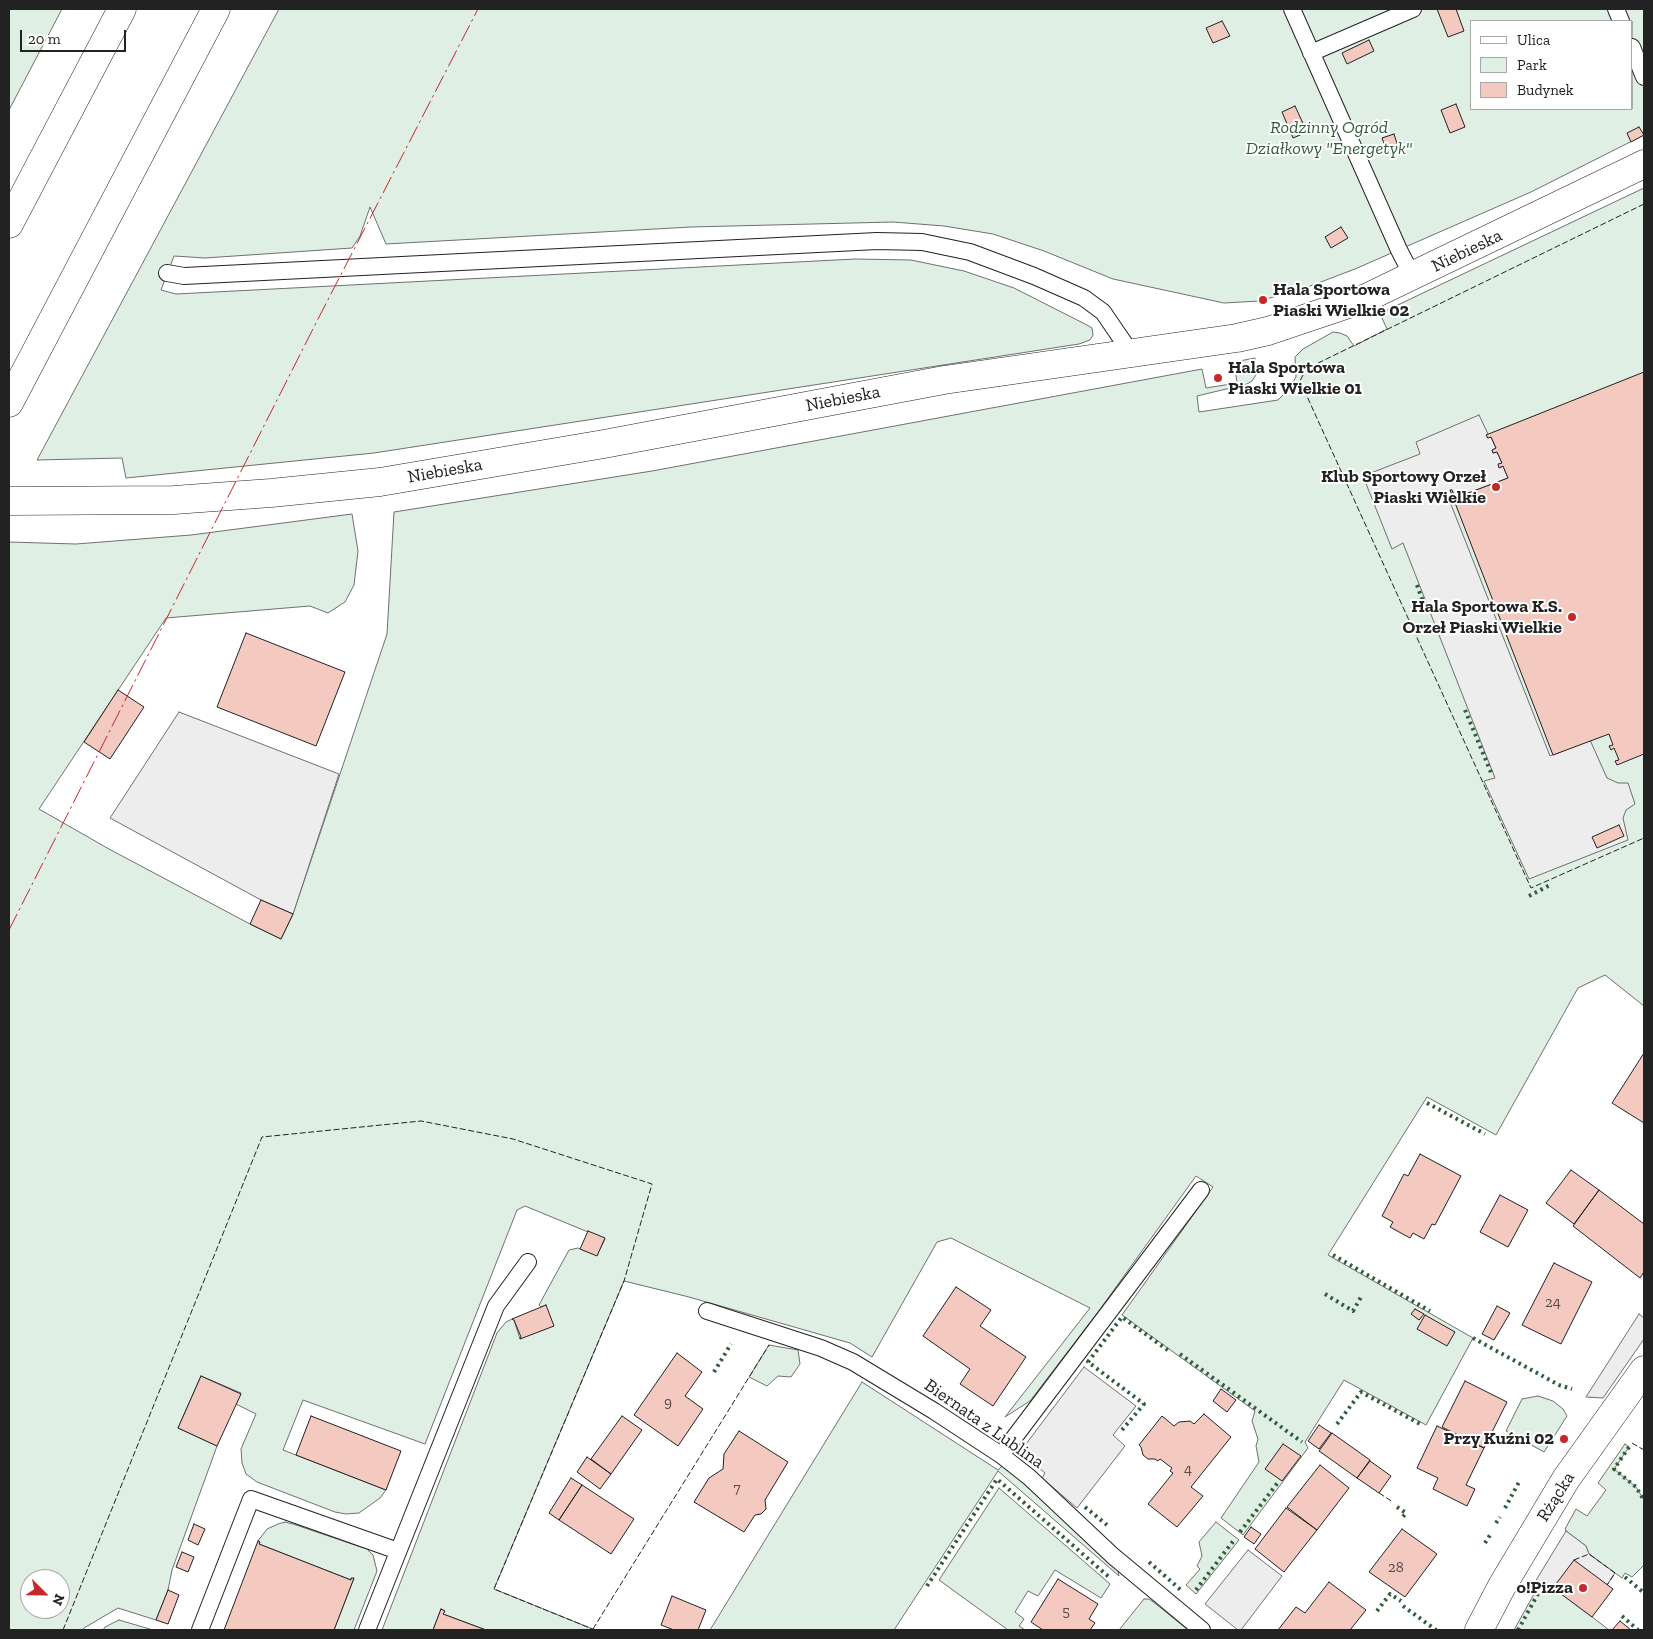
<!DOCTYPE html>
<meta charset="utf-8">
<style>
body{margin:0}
#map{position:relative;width:1653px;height:1639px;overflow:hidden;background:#fff;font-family:"Zilla Slab",serif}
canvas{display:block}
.frame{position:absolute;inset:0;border:10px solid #222;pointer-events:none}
.legend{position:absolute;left:1470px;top:20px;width:162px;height:90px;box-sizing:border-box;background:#fff;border:1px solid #a7a7a7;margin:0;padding:6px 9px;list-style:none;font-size:15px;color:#222}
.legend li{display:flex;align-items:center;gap:10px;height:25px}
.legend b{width:25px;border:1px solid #a7a7a7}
.north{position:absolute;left:20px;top:1569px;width:50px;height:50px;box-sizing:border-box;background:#fff;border:1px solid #a7a7a7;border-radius:50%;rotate:113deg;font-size:14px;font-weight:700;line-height:20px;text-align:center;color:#222}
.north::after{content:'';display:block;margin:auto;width:18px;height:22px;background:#c62828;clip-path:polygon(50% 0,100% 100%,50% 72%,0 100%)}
.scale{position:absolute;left:20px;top:30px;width:106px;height:22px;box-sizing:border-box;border:2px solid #222;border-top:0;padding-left:6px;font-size:15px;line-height:18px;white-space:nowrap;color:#222;-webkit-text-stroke:4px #fff;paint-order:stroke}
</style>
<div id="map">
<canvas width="1653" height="1639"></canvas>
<div class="frame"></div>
<ul class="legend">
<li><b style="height:6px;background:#fff"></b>Ulica</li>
<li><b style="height:14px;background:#e0efe3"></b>Park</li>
<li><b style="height:14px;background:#f3c9c0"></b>Budynek</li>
</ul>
<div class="north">N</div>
<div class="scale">20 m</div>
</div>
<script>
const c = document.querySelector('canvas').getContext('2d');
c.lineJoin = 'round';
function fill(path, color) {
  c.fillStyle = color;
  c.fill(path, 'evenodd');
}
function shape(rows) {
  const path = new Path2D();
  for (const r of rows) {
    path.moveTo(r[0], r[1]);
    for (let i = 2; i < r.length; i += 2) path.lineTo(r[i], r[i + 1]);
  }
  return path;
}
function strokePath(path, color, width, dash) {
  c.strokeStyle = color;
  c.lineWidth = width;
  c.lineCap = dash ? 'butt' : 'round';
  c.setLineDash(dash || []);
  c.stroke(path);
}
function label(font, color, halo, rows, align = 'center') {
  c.font = font + ' "Zilla Slab",serif';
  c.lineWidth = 4;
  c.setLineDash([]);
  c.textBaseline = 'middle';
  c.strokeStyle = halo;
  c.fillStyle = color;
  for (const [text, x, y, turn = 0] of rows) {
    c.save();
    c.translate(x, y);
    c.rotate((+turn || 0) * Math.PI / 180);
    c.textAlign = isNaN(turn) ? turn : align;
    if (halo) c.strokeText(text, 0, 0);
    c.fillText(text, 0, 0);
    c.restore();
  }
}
const green = shape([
 [9,9,62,9,9,110,9,9],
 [279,9,1644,9,1644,135,1531,192,1355,269,1305,288,1259,301,1224,303,1113,279,1044,251,993,234,944,226,893,222,691,227,386,244,370,207,360,236,352,248,205,258,174,256,161,290,176,294,855,259,911,260,964,271,1014,288,1085,324,1092,328,1093,335,1090,340,1079,344,374,453,126,478,122,458,37,460,279,9],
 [1472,21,1632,21,1632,109,1472,109,1472,21],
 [1644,188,1644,1006,1605,975,1578,988,1496,1135,1427,1097,1328,1255,1473,1338,1426,1425,1344,1380,1305,1442,1308,1448,1243,1535,1221,1518,1259,1462,1256,1446,1258,1439,1252,1421,1255,1411,1122,1315,1213,1187,1196,1176,1098,1312,1030,1401,1005,1417,1090,1308,951,1238,937,1242,872,1357,850,1343,689,1297,624,1281,494,1589,595,1630,486,1630,443,1614,445,1611,441,1609,433,1630,382,1630,497,1333,506,1322,512,1319,514,1320,520,1339,546,1305,541,1307,539,1305,569,1250,578,1248,597,1255,605,1239,525,1206,517,1210,425,1444,303,1400,283,1450,386,1490,380,1498,359,1513,346,1514,335,1512,257,1482,246,1474,242,1463,241,1449,256,1414,236,1404,241,1393,201,1376,178,1428,217,1446,172,1570,168,1590,156,1620,118,1608,84,1628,83,1630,9,1630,9,542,76,544,191,535,352,514,358,551,354,585,345,602,328,613,310,606,166,618,39,809,109,849,250,924,281,939,293,914,387,634,394,512,652,471,1202,369,1206,388,1237,383,1234,362,1255,358,1256,375,1252,381,1247,384,1197,396,1199,412,1278,400,1287,391,1296,377,1295,357,1303,349,1333,332,1340,333,1347,336,1354,346,1387,329,1381,316,1383,312,1644,188],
 [30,1579,60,1579,60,1609,30,1609,30,1579],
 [769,1345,798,1350,800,1364,791,1377,778,1376,767,1386,749,1377,769,1345],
 [862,1382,998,1470,1003,1465,1074,1527,1114,1565,1118,1571,1119,1576,998,1471,894,1630,710,1630,862,1382],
 [1538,1396,1553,1401,1563,1409,1567,1416,1544,1452,1506,1431,1522,1399,1538,1396],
 [1625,1444,1629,1447,1614,1469,1636,1487,1644,1500,1644,1565,1632,1577,1625,1573,1622,1578,1589,1554,1586,1546,1566,1531,1565,1529,1576,1509,1587,1516,1606,1490,1598,1483,1625,1444],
 [999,1488,1110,1584,1101,1598,1055,1570,1038,1596,1028,1591,1015,1612,1024,1619,1019,1626,1025,1630,1008,1630,939,1580,999,1488],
 [285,1522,293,1524,367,1549,373,1555,377,1571,354,1630,334,1630,354,1578,351,1580,259,1544,260,1542,258,1541,267,1529,278,1524,285,1522],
 [1216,1522,1239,1540,1196,1594,1186,1585,1200,1569,1197,1566,1202,1556,1199,1542,1216,1522],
 [1539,1585,1551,1593,1556,1589,1609,1630,1514,1630,1539,1585],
 [1144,1599,1149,1599,1156,1604,1188,1630,1119,1630,1144,1599],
 [119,1620,153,1630,103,1630,105,1627,119,1620]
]);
fill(green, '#e0efe3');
strokePath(green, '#6f6f6f', 1);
const parking = shape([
 [1479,415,1488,434,1487,438,1491,437,1496,448,1492,450,1493,453,1497,452,1502,463,1500,468,1503,466,1508,478,1455,498,1452,490,1451,490,1454,500,1450,502,1550,756,1590,740,1607,778,1618,783,1628,783,1635,804,1626,810,1623,818,1628,840,1529,879,1484,781,1495,778,1403,543,1392,549,1363,476,1420,454,1416,442,1479,415],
 [179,712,339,774,293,914,261,900,110,818,179,712],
 [1639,1314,1644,1318,1644,1339,1603,1398,1586,1397,1639,1314],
 [1084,1367,1136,1406,1113,1435,1125,1446,1077,1508,1042,1478,1045,1473,1020,1452,1084,1367],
 [1566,1531,1586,1546,1589,1554,1615,1573,1607,1585,1556,1589,1552,1593,1535,1582,1566,1531],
 [1248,1550,1282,1576,1241,1630,1238,1630,1205,1604,1248,1550]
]);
fill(parking, '#ededed');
strokePath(parking, '#6f6f6f', 1);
const building = shape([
 [1437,9,1456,9,1464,31,1448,37,1437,9],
 [1222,21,1230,36,1213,43,1206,28,1222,21],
 [1369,40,1374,51,1347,64,1342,53,1369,40],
 [1456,104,1465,127,1450,133,1441,110,1456,104],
 [1295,106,1307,132,1293,138,1282,112,1295,106],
 [1639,127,1644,135,1631,142,1627,133,1639,127],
 [1394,134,1399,150,1388,154,1382,138,1394,134],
 [1341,227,1348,238,1331,248,1325,237,1341,227],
 [1644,372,1644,754,1617,765,1615,761,1619,760,1614,748,1611,750,1609,746,1613,745,1609,734,1553,755,1450,490,1452,490,1455,498,1508,478,1503,466,1499,468,1498,464,1502,463,1497,452,1493,453,1492,450,1496,448,1491,437,1488,438,1486,435,1644,372],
 [246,633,345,672,316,746,217,707,246,633],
 [118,690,144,707,110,759,84,742,118,690],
 [1619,825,1624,836,1597,848,1592,837,1619,825],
 [261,900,293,914,281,939,250,924,261,900],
 [1644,1053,1644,1123,1612,1103,1644,1053],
 [1420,1154,1461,1176,1435,1225,1432,1224,1424,1239,1413,1233,1410,1238,1390,1227,1393,1222,1382,1216,1404,1174,1408,1176,1420,1154],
 [1571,1170,1599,1190,1574,1224,1546,1203,1571,1170],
 [1599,1190,1644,1224,1644,1272,1640,1278,1573,1226,1599,1190],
 [1500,1195,1528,1210,1508,1247,1480,1232,1500,1195],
 [588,1231,605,1238,597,1256,580,1249,588,1231],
 [1554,1263,1592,1282,1561,1344,1522,1325,1554,1263],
 [956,1287,991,1310,980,1326,1026,1357,993,1406,960,1384,970,1369,923,1336,956,1287],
 [546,1305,554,1326,520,1339,521,1337,514,1320,512,1319,546,1305],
 [1497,1306,1510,1313,1494,1340,1482,1334,1497,1306],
 [1415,1309,1424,1314,1419,1320,1411,1314,1415,1309],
 [1425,1315,1455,1332,1447,1346,1417,1329,1425,1315],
 [677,1353,702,1372,685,1396,703,1409,678,1446,634,1415,677,1353],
 [201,1376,241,1394,217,1446,178,1428,201,1376],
 [1465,1381,1507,1402,1484,1448,1442,1427,1465,1381],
 [1221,1389,1236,1400,1227,1412,1213,1401,1221,1389],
 [1204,1414,1231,1437,1191,1487,1203,1496,1177,1527,1148,1504,1173,1473,1170,1471,1172,1468,1160,1459,1158,1461,1155,1459,1148,1459,1143,1455,1141,1447,1139,1445,1162,1416,1174,1426,1179,1422,1190,1421,1194,1424,1204,1414],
 [311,1416,401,1451,386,1490,296,1455,311,1416],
 [622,1416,642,1430,611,1474,591,1459,622,1416],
 [1319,1425,1331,1433,1319,1449,1308,1441,1319,1425],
 [1437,1426,1484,1448,1466,1485,1475,1489,1467,1506,1433,1489,1438,1478,1417,1468,1437,1426],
 [739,1431,788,1462,765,1500,766,1509,761,1514,755,1515,744,1532,694,1502,709,1478,723,1469,724,1454,739,1431],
 [1332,1433,1370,1460,1357,1478,1319,1451,1332,1433],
 [1283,1444,1301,1456,1282,1481,1265,1469,1283,1444],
 [587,1457,611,1474,600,1489,577,1472,587,1457],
 [1370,1461,1391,1476,1379,1493,1357,1478,1370,1461],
 [1320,1465,1349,1488,1317,1530,1287,1507,1320,1465],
 [571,1478,582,1485,559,1520,549,1513,571,1478],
 [582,1485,634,1519,611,1554,559,1520,582,1485],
 [1286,1508,1317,1530,1284,1572,1255,1549,1286,1508],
 [194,1524,205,1529,198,1545,188,1540,194,1524],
 [1251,1527,1261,1534,1254,1544,1244,1537,1251,1527],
 [1402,1529,1437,1554,1405,1597,1369,1572,1402,1529],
 [258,1541,260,1542,259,1544,351,1580,351,1578,354,1578,334,1630,224,1630,258,1541],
 [182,1552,194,1557,188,1572,176,1567,182,1552],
 [1574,1560,1613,1589,1592,1617,1553,1588,1574,1560],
 [1058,1579,1098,1604,1089,1619,1095,1623,1090,1630,1043,1630,1031,1622,1058,1579],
 [1329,1582,1366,1610,1350,1630,1278,1630,1296,1607,1305,1613,1329,1582],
 [168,1590,179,1595,168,1624,156,1620,168,1590],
 [672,1596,706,1610,698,1630,674,1630,661,1625,672,1596],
 [441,1609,445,1611,443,1614,486,1630,433,1630,441,1609],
 [1620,1621,1631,1630,1612,1630,1620,1621]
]);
fill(building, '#f3c9c0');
strokePath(building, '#222', 1);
const lane = shape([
 [1292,9,1399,250,1413,277],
 [1616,9,1621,21],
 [1632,47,1644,77],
 [1311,53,1413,9],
 [167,273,184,276,877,241,922,242,970,252,1034,276,1084,298,1103,312,1131,353],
 [707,1311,821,1348,853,1362,934,1411,1001,1455,1029,1477,1113,1556,1202,1630],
 [1001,1455,1201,1190],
 [200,1630,251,1499,398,1551],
 [367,1630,496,1306,528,1262]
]);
const secondary = shape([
 [9,501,174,500,271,493,380,482,604,444,944,380,1237,338,1268,331,1366,298,1644,164],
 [1479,1630,1502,1586,1566,1479,1644,1370]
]);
const highway = shape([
 [9,224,122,9],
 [9,403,216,9]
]);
strokePath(lane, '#222', 18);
strokePath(secondary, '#222', 29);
strokePath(highway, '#222', 29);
strokePath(lane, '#fff', 16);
strokePath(secondary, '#fff', 28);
strokePath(highway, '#fff', 28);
strokePath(shape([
 [1417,585,1426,610],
 [1465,710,1492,775],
 [1529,896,1550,885],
 [1427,1103,1485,1134],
 [1333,1255,1430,1311],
 [1325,1294,1353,1311,1361,1297],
 [1473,1338,1559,1385,1572,1389],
 [1180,1354,1302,1442],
 [714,1372,731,1344],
 [1337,1424,1361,1392,1422,1425],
 [1122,1430,1144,1404,1088,1362,1122,1317,1169,1351],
 [1629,1447,1614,1469,1636,1487,1644,1500],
 [1085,1507,1107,1525],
 [1397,1507,1406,1513,1401,1519],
 [1505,1508,1519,1482],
 [1496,1523,1500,1517],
 [1240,1532,1279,1481],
 [1485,1543,1492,1532],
 [1149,1562,1182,1591],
 [1625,1577,1644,1593],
 [927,1586,997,1479,1109,1577],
 [1196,1590,1234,1540],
 [1403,1606,1436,1630],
 [1377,1611,1390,1594,1401,1601],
 [1622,1616,1638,1630],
 [1518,1630,1540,1590]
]), '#2f5e38', 4, [2.5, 4]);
strokePath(shape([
 [1644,204,1306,369,1300,381,1531,888,1644,838],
 [1632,1443,1644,1450],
 [1379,1493,1393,1502],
 [1574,1560,1589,1554,1615,1573,1607,1585],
 [593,1629,769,1345],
 [63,1630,262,1137,421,1121,513,1139,652,1184,624,1281,494,1589,595,1630]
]), '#222', 1, [6, 2.5]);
strokePath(shape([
 [9,930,317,321,478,9]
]), '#c62828', 1, [18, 4, 2.5, 4]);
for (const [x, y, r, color] of [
 [1263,300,5,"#c62828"],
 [1218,378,5,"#c62828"],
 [1496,487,5,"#c62828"],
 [1572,617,5,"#c62828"],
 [1564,1439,5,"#c62828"],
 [1583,1588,5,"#c62828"]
]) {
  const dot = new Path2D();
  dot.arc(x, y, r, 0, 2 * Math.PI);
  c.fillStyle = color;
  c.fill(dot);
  strokePath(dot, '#fff', 2);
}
label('15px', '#564c4a', null, [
 ["24",1553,1303],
 ["9",668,1403],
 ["4",1188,1470],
 ["7",737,1489],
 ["28",1396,1568],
 ["5",1066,1612]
]);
label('italic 18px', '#2f5e38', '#fff', [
 ["Rodzinny Ogród",1329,128],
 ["Działkowy \"Energetyk\"",1329,149]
]);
label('18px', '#222', '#fff', [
 ["Niebieska",1467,251,-26],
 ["Niebieska",843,399,-11],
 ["Niebieska",445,471,-10],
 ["Biernata z Lublina",984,1424,35],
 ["Rżącka",1556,1497,-58]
]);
label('bold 18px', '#222', '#fff', [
 ["Hala Sportowa",1273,290,"left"],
 ["Piaski Wielkie 02",1273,311,"left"],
 ["Hala Sportowa",1228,368,"left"],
 ["Piaski Wielkie 01",1228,389,"left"],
 ["Klub Sportowy Orzeł",1486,477],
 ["Piaski Wielkie",1486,498],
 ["Hala Sportowa K.S.",1562,607],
 ["Orzeł Piaski Wielkie",1562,628],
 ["Przy Kuźni 02",1554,1439],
 ["o!Pizza",1573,1588]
], 'right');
</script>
